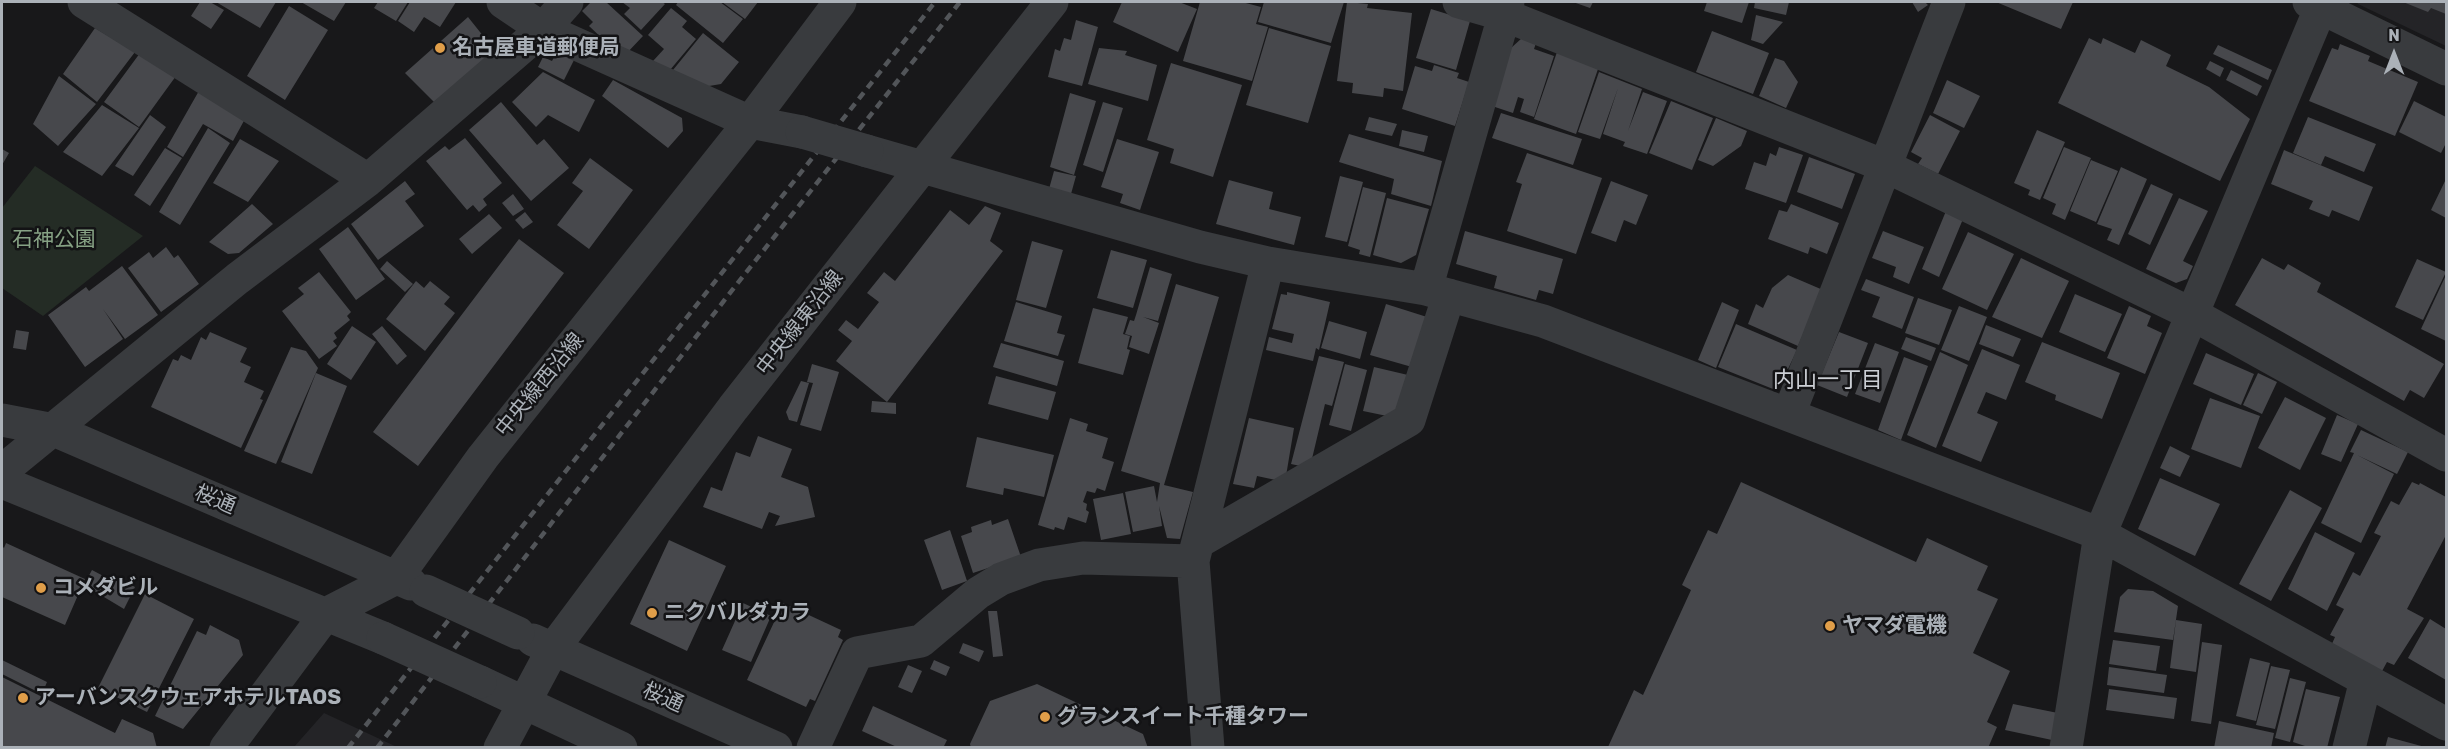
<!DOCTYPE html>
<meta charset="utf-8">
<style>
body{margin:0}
#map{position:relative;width:2448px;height:749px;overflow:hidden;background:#18181a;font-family:Rubik,sans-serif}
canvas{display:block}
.frame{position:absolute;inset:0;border:3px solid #abb1b8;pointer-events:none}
.north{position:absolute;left:2364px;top:24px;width:60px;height:60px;-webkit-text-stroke:4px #131315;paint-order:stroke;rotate:0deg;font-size:16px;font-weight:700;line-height:24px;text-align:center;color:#abb1b8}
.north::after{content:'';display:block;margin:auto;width:21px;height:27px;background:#abb1b8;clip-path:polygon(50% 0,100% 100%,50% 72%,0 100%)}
</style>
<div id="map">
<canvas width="2448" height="749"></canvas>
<div class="frame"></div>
<div class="north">N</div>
</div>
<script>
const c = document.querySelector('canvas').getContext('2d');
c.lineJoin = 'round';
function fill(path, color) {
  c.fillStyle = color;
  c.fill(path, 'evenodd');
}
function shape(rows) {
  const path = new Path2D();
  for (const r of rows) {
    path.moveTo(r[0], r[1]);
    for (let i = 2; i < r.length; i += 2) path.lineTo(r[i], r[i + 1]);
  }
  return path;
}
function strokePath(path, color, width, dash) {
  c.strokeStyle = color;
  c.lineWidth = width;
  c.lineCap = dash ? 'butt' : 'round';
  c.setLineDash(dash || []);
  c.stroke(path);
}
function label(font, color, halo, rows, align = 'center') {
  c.font = font + ' Rubik,"Noto Sans JP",sans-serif';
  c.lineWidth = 5;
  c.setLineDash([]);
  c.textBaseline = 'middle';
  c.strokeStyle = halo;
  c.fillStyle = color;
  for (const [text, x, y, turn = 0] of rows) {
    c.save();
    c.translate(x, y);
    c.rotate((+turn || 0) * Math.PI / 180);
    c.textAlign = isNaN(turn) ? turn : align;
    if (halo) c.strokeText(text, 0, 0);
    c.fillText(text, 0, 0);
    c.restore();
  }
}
fill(shape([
 [2357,2,2446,2,2446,46,2358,4],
 [324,713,397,747,294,747]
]), '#242427');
fill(shape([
 [35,166,143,236,43,316,2,288,2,208]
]), '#242c25');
fill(shape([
 [200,2,210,2,224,10,211,29,191,16],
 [216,2,276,2,260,28],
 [301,2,346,2,334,21],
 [378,2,408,2,396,21,374,8],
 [410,2,456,2,440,27,424,17,414,32,398,21],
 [591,2,606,2,643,36,626,54,608,37,605,41,589,26,593,22,582,11],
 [622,2,662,2,665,4,641,30,624,14,630,8],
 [678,2,720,2,743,19,723,43,676,5],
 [722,2,758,2,745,19],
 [1122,2,1179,2,1197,9,1178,52,1113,22],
 [1200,2,1242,2,1261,7,1256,24,1268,27,1252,81,1183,61],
 [1264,2,1344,2,1331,43,1258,22],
 [1347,2,1368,4,1367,8,1412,13,1403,91,1384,88,1383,97,1352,93,1353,83,1337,81],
 [1573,2,1593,2,1590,8],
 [1707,2,1749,2,1742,23,1704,11],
 [1755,2,1789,2,1786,15,1754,8],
 [1912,2,1925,2,1928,5,1918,12],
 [1996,2,2073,2,2061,29],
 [2403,2,2446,2,2446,14,2431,8,2428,12],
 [289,6,328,30,285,100,247,76],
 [671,8,687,21,682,27,696,39,670,70,653,61,664,49,648,35],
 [1431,9,1470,21,1456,70,1416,58],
 [1756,15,1783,22,1763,44,1751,40],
 [468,17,496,52,434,102,405,73],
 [1076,20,1098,27,1082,86,1048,77,1055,49,1060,51,1064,38,1071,40],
 [95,28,135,52,97,102,63,74],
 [1269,28,1331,46,1308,123,1246,105],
 [1712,31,1769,53,1753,94,1696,72],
 [703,33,739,62,721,84,703,87,673,70],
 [1522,38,1536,43,1534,49,1554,56,1534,117,1520,112,1524,99,1518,97,1513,113,1492,106,1511,48],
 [2089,38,2101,44,2103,38,2135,53,2141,40,2171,55,2166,66,2209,87,2250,119,2220,181,2058,103],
 [2340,44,2370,56,2368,61,2418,82,2395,136,2309,101,2332,48,2338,50],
 [2218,45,2272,70,2268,80,2213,54],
 [1099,48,1127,51,1125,55,1157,65,1148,101,1088,84],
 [557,51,575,58,564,80,538,67,543,57,552,61],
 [1557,52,1599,66,1576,134,1534,119],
 [140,53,176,76,139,127,104,102],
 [1775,58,1784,61,1798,82,1786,108,1759,96],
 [2210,61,2224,68,2220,77,2206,69],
 [1171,63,1242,85,1213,177,1170,163,1174,149,1147,140],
 [1434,65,1459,73,1457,78,1469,82,1455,126,1402,109,1415,66,1432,71],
 [2231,70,2262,86,2257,96,2226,80],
 [543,72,595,100,579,132,548,115,536,127,512,102],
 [1599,72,1642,89,1628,131,1643,92,1667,101,1647,154,1623,146,1625,142,1603,134,1618,88,1600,139,1578,132],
 [59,76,96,104,58,146,33,124],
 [613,80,682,118,683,131,668,148,602,96],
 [1947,80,1980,96,1964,128,1933,113],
 [200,89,246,117,233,141,203,124,183,157,167,147],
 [1070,93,1096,101,1074,175,1050,167],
 [1671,101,1713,118,1692,170,1649,153],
 [2414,101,2446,117,2446,143,2441,153,2399,132],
 [501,102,537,145,544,139,569,168,531,201,469,130],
 [1103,102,1123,108,1103,172,1083,165],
 [102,105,139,128,102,176,63,152],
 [1501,113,1582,139,1573,165,1492,138],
 [150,115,166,127,133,176,115,166],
 [1930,115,1960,131,1938,174,1918,164,1922,158,1911,152],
 [1369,117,1397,124,1392,136,1365,130],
 [2308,117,2376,144,2364,172,2325,156,2321,165,2293,153],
 [1716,118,1747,131,1741,146,1713,166,1698,160],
 [208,128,230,143,180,225,159,212],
 [1402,130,1428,136,1424,152,1399,146],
 [2037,130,2065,142,2040,200,2028,195,2030,190,2014,183],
 [1349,134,1442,161,1431,206,1391,194,1394,179,1339,162],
 [465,138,502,183,483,199,487,205,479,212,473,205,467,210,426,161,445,146,449,150],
 [240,139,279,161,248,202,213,183],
 [1117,139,1159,152,1140,210,1120,203,1123,194,1101,187],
 [1779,147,1803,155,1786,203,1745,189,1754,162,1766,166,1770,153,1776,156],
 [2064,147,2091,158,2065,220,2052,214,2056,204,2043,198],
 [165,148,182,158,150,206,134,195],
 [2,149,9,153,2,165],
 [2284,150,2373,187,2359,221,2332,210,2329,217,2309,209,2313,201,2271,184],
 [1527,153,1602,178,1576,254,1507,231,1522,184,1516,182],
 [1809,157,1855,174,1842,209,1797,192],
 [590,158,633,190,589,249,557,225,583,191,572,183],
 [2091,160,2118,171,2096,222,2070,211],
 [2121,167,2147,179,2119,245,2107,240,2112,229,2097,224],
 [1054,171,1076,176,1071,194,1049,189],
 [1340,176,1363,182,1347,242,1325,237],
 [2446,179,2446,218,2431,210],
 [1229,180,1273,192,1269,209,1301,217,1294,245,1216,224],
 [405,181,415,194,405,201,424,226,378,260,351,224],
 [1611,181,1648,195,1636,225,1624,220,1616,242,1591,233],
 [2151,184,2173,194,2150,245,2128,234],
 [1363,187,1386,193,1370,257,1359,254,1360,250,1348,246],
 [513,194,524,209,513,216,502,203],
 [1387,198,1429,209,1416,255,1401,263,1373,255],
 [2179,198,2208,211,2183,261,2193,266,2187,279,2176,283,2146,269],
 [252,204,273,224,239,253,228,254,209,242],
 [1791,204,1839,223,1827,254,1810,247,1808,254,1768,239,1779,210,1787,212],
 [985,206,1001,213,990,241,1003,251,887,402,836,361,852,341,838,330,846,320,858,329,879,302,867,293,884,272,895,281,950,210,969,225],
 [1946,211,1963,219,1939,277,1922,269],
 [525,212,533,222,523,229,515,220],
 [489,214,502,228,472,254,459,239],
 [348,227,385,279,356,300,319,249],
 [1465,231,1563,259,1553,294,1539,290,1536,300,1494,288,1497,276,1456,264],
 [1883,231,1924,247,1909,284,1893,277,1896,267,1872,258],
 [1968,232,2014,254,1987,310,1942,289],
 [519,239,564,273,418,466,373,432],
 [1032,241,1063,250,1046,308,1016,300],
 [166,247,174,258,178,255,199,284,161,312,128,268,149,252,153,258],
 [1111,250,1147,260,1133,308,1097,298],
 [2021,258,2069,281,2042,338,1992,317],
 [2262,258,2284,270,2288,264,2321,283,2317,292,2444,364,2424,398,2410,390,2404,401,2235,305],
 [2417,259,2446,272,2423,320,2395,307],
 [387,261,413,284,405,292,380,269],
 [122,266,158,315,125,339,103,309,123,339,85,367,48,315,86,287,89,291],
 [1150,267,1172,274,1158,321,1143,317,1159,323,1149,354,1129,347,1132,336,1125,334,1130,320,1134,321,1136,315],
 [319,272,351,312,347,316,350,320,334,333,337,338,333,341,337,346,319,359,282,311,304,294,298,288],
 [1788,275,1823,290,1798,346,1748,324,1756,304,1763,308,1772,288],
 [2446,275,2446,341,2421,329],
 [1866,279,1914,297,1902,329,1872,317,1880,297,1861,290],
 [416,281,424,288,430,281,450,297,444,304,455,313,425,351,386,319],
 [1176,284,1219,297,1164,485,1193,492,1180,539,1167,538,1159,506,1162,526,1133,532,1125,492,1154,486,1157,502,1160,483,1121,471],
 [1287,292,1330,302,1319,350,1316,348,1313,361,1266,350,1269,337,1292,343,1294,334,1272,329,1281,294,1287,295],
 [2075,294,2122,314,2105,352,2059,332],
 [1918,298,1952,310,1939,345,1905,333],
 [1016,302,1062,316,1057,333,1065,335,1058,356,1004,341],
 [1722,302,1739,310,1716,368,1698,360],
 [1386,304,1427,317,1412,367,1370,355],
 [1959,306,1987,317,1969,361,1941,350],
 [2129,306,2151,316,2147,326,2162,333,2145,374,2107,358],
 [1093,308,1128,317,1123,334,1130,336,1127,349,1130,350,1123,375,1078,363],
 [1329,321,1367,332,1360,359,1321,348],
 [1736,324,1797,350,1788,369,1782,367,1773,389,1718,367],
 [1986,325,2021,339,2013,357,1979,344],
 [352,326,376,342,351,380,327,364],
 [382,326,407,356,397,365,372,334],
 [16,330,29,332,26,350,13,348],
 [210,332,247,348,240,362,251,367,244,382,264,391,260,399,263,400,241,448,151,407,173,359,178,361,181,355,191,360,201,337,206,340],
 [1839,332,1868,343,1847,397,1817,385],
 [1906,337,1936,348,1931,361,1901,349],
 [2042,342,2120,373,2102,419,2055,400,2056,395,2025,382],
 [1001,343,1064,361,1057,386,993,367],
 [1875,343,1899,352,1880,403,1855,394],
 [291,347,306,351,318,368,276,464,244,451],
 [1982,349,2020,365,2006,400,1986,392,1977,413,1998,422,1981,462,1942,446],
 [1940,352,1968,365,1936,448,1907,435],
 [2206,353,2254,374,2241,405,2193,384],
 [1319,356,1344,362,1332,406,1325,404,1311,463,1305,467,1291,464],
 [1904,357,1928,366,1901,440,1878,430],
 [812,364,839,372,821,431,800,425,813,383,807,382],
 [1345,364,1367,370,1351,431,1329,425],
 [1374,367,1408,375,1401,407,1387,416,1363,411],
 [316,373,347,386,312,474,281,462],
 [2258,373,2277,382,2262,414,2243,405],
 [996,376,1056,392,1048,420,988,404],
 [801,381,809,383,797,422,789,420,786,412],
 [2285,397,2326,418,2300,470,2258,448],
 [2210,398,2260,416,2241,468,2191,449],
 [872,401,896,403,896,414,871,412],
 [2337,415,2358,424,2341,462,2321,454],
 [1070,418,1088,424,1086,431,1108,438,1102,458,1114,462,1105,491,1097,488,1095,493,1087,491,1083,502,1087,504,1086,510,1089,512,1086,523,1068,517,1064,530,1055,527,1054,530,1038,525],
 [1249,418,1294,428,1285,482,1257,476,1254,488,1233,484],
 [2361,430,2408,452,2397,474,2357,455,2394,474,2361,543,2321,523,2354,453,2350,452],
 [758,436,792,449,781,477,808,487,815,517,775,526,780,516,769,512,762,529,703,507,711,487,722,491,736,452,750,457],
 [977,437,1054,455,1044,497,1004,488,1003,495,966,487],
 [2170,446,2190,456,2180,477,2160,468],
 [2160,478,2220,504,2195,556,2138,529],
 [1741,482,1916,562,1927,538,1988,566,1977,590,1998,599,1973,653,2010,671,1987,722,1997,727,1988,748,1608,747,1634,690,1643,695,1691,590,1682,585,1708,530,1717,534],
 [2412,482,2419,485,2420,483,2446,497,2446,535,2407,609,2424,618,2394,665,2387,662,2381,673,2331,646,2335,637,2330,635,2344,609,2336,605,2353,572,2360,576,2381,536,2374,533,2391,501,2399,505],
 [2290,490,2322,508,2271,601,2239,584],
 [1123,493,1131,534,1101,540,1093,499],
 [1008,519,1021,557,973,573,961,536,972,532,971,527,991,520,992,525],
 [950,530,967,581,942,590,924,540],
 [2315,532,2355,553,2327,611,2288,589],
 [669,540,726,566,687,651,630,624],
 [6,543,85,579,65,625,2,597,2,546,4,548],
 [92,570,109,579,111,575,135,587,124,609,84,585],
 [2128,589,2153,591,2178,606,2173,640,2114,632,2120,597],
 [145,594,194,619,147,712,98,688],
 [743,603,771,616,751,662,722,650],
 [783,603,841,630,838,637,843,640,815,701,810,699,806,707,747,680],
 [988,611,997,611,1003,656,993,657],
 [2430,619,2446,629,2446,680,2408,658],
 [2176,620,2202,624,2196,672,2170,668],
 [210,625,239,640,243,655,183,729,155,716,197,631,206,635],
 [2113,640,2160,646,2156,671,2109,664],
 [2202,642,2222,645,2211,724,2191,721],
 [963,643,984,651,979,662,959,653],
 [2250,658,2270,663,2256,721,2236,716],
 [2,660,47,682,42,694,2,674],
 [934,660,950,667,946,676,930,669],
 [908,665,922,671,912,693,898,687],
 [2271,666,2290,670,2275,729,2256,725],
 [2109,667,2167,675,2164,693,2107,685],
 [2,677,115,733,122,719,153,733,157,748,2,748],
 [2290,678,2306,682,2290,742,2275,738],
 [1037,684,1143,734,1148,748,971,748,970,744,990,701],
 [2109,689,2177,698,2174,719,2106,710],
 [2306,689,2340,697,2327,748,2311,748,2293,742],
 [2013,704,2058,713,2052,740,2005,730],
 [873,706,947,740,943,748,899,748,862,731],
 [2219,721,2274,733,2271,748,2214,748],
 [2388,737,2425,747,2425,748,2385,748]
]), '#47484c');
strokePath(shape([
 [84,2,368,180],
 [503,2,543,29,750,122,802,132],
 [1459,2,1504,15,1885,166,2194,315,2446,455],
 [2309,2,2446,69],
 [867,151,1200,247,1268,263,1426,289,1543,321,2100,534,2446,724],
 [1426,289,1508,2],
 [1789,414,1949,2],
 [2,420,54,430,411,584],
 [2,471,237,279,368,180,543,29,567,2],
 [2,482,383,638],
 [1200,541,1409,420,1449,295],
 [533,640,776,748],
 [480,682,621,748],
 [226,748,326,614,396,578,483,457,750,122,840,2],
 [500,748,553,649,733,408,1052,2],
 [813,748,857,653,921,641,978,593,1001,579,1039,565,1083,558,1193,561],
 [1208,748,1193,561,1268,263],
 [2066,748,2100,534,2323,2],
 [2349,748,2366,680]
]), '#393b3e', 33);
strokePath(shape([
 [348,748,935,2],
 [377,748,737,284,960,2]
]), '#525559', 4.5, [8, 6]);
strokePath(shape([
 [802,132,867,151],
 [426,591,518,633],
 [383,638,480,682]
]), '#393b3e', 33);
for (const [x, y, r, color] of [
 [440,48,6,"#e09e49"],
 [41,588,6,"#e09e49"],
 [652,613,6,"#e09e49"],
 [1830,626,6,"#e09e49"],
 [23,698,6,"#e09e49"],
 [1045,717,6,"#e09e49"]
]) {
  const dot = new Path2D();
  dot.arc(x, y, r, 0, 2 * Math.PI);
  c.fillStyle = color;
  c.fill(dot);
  strokePath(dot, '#131315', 2);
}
label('bold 21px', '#abb1b8', '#131315', [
 ["名古屋車道郵便局",452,48],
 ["コメダビル",53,588],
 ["ニクバルダカラ",664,613],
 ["ヤマダ電機",1842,626],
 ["アーバンスクウェアホテルTAOS",35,698],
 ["グランスイート千種タワー",1057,717]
], 'left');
label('21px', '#86a184', '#131315', [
 ["石神公園",54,240]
]);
label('21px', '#abb1b8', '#131315', [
 ["中央線東沿線",800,323,-52],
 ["中央線西沿線",540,385,-51],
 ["桜通",215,500,23],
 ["桜通",663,698,24]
]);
label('22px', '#cccfd5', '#131315', [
 ["内山一丁目",1828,381]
]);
</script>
